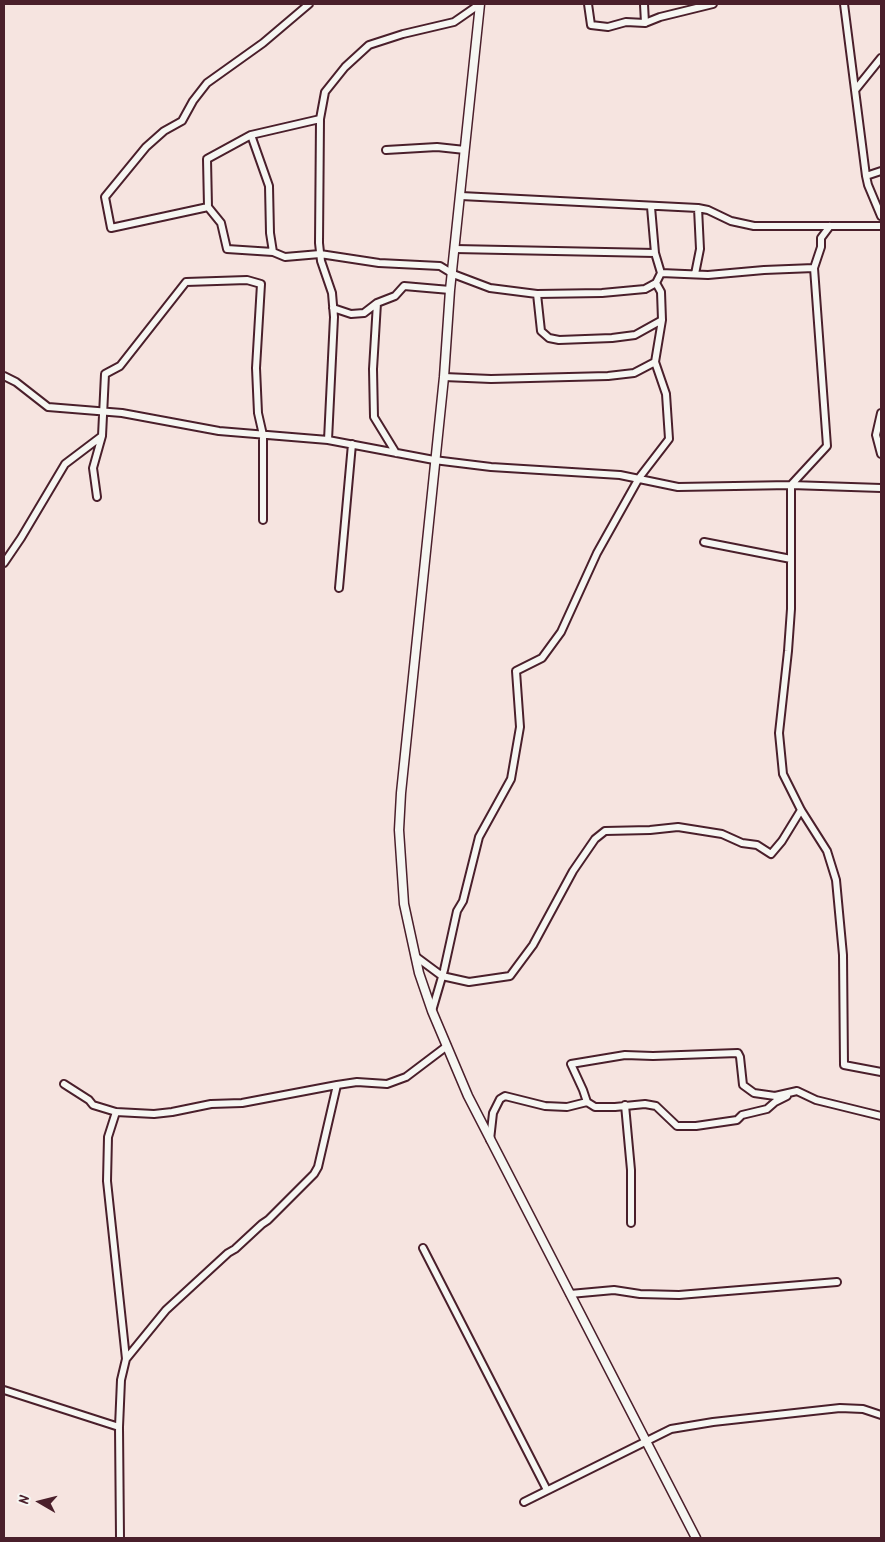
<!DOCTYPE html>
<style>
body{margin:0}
#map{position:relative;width:885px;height:1542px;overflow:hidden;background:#f6e4e0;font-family:Kalam,sans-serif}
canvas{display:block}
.frame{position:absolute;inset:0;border:5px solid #4a1f2b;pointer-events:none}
.north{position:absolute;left:15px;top:1477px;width:50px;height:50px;-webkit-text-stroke:4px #f6f6f2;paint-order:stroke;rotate:278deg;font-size:14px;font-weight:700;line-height:20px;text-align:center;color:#4a1f2b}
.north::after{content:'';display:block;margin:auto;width:18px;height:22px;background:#4a1f2b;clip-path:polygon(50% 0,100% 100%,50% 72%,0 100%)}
</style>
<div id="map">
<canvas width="885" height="1542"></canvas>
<div class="frame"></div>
<div class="north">N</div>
</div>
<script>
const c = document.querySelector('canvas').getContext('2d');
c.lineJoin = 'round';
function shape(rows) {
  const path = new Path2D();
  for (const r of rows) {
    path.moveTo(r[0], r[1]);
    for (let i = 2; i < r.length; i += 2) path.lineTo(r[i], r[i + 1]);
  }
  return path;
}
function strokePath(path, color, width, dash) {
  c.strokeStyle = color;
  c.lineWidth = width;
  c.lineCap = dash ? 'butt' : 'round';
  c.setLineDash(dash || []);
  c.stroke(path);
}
const minor = shape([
 [588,4,591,25,608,27,626,22,645,23,660,17,713,4],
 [644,4,645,23],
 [844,4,866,176,868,185,881,216],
 [856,89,881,58],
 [320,119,319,243,321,261,332,293,334,317,328,440],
 [251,135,269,186,270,233,273,252,285,257,320,254,379,263,440,266,453,274,490,288,537,294,602,293,645,289,656,283,661,273,708,275,764,270,814,268],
 [386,150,437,147,465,150],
 [866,176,881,171],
 [461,196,698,208,708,210,731,221,754,226,881,226],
 [208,207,111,228,105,197,146,147,164,131,182,121,193,101,207,83,263,43,309,4],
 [651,207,655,253,661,273],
 [830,226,821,238,821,247,814,268,827,446,791,485,791,609,788,651,779,733,783,774,801,810,827,851,836,880,843,955,844,1065,881,1072],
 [455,249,655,253],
 [273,252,227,249,221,223,208,207,207,159,251,135,320,119,325,92,345,67,369,45,403,34,454,22,480,4],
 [695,274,700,249,698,208],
 [537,294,541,331,549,338,559,340,612,338,635,335,662,320,661,292,656,283],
 [377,303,373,369,374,417,396,453],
 [333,308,351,314,364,313,377,303,395,296,404,286,450,290],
 [4,376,16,382,48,407,122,413,219,431,328,440,434,460,491,467,620,475,678,487,791,485,881,488],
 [444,377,491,379,608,376,634,373,655,362,662,320],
 [881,413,876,435,881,454],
 [97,497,93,468,102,436],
 [704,542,791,559],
 [4,563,21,538,65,464,102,436,105,374,120,366,186,282,247,280,261,284,256,368,258,413,263,435,263,520],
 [339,588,352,444],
 [415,956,442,976,469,982,510,976,533,945,573,871,595,839,605,831,650,830,678,827,722,834,742,843,757,845,771,854,782,841,801,810],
 [432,1011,444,970,457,911,463,901,479,837,511,779,520,727,516,671,542,658,561,632,597,553,639,478,669,439,666,394,655,362],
 [64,1084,89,1100,93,1105,116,1112,154,1114,172,1112,211,1104,242,1103,337,1085,357,1082,387,1084,406,1077,447,1046],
 [587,1102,595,1107,615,1107,645,1104,656,1106,677,1126,696,1126,737,1120,742,1115,767,1109,775,1102,787,1096],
 [625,1105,631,1170,631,1223],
 [116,1112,108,1137,107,1181,126,1359,121,1380,119,1427,120,1538],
 [490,1140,493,1113,500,1099,505,1096,545,1106,567,1107,587,1102,583,1090,571,1064,625,1055,653,1056,738,1053,740,1057,743,1085,754,1093,775,1096,797,1091,816,1100,881,1116],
 [423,1248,547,1490],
 [570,1294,614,1290,640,1294,679,1295,837,1282],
 [126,1359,166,1310,228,1253,235,1249,262,1224,268,1220,314,1174,318,1167,337,1085],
 [4,1390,119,1427],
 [524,1502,671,1429,713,1422,840,1408,863,1409,881,1415]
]);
const tertiary = shape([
 [480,4,450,290,444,377,401,793,399,830,404,904,419,973,432,1011,468,1096,696,1538]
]);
strokePath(minor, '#4a1f2b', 10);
strokePath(tertiary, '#4a1f2b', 11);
strokePath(minor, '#f6f6f2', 6);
strokePath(tertiary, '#f6f6f2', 8);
</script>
